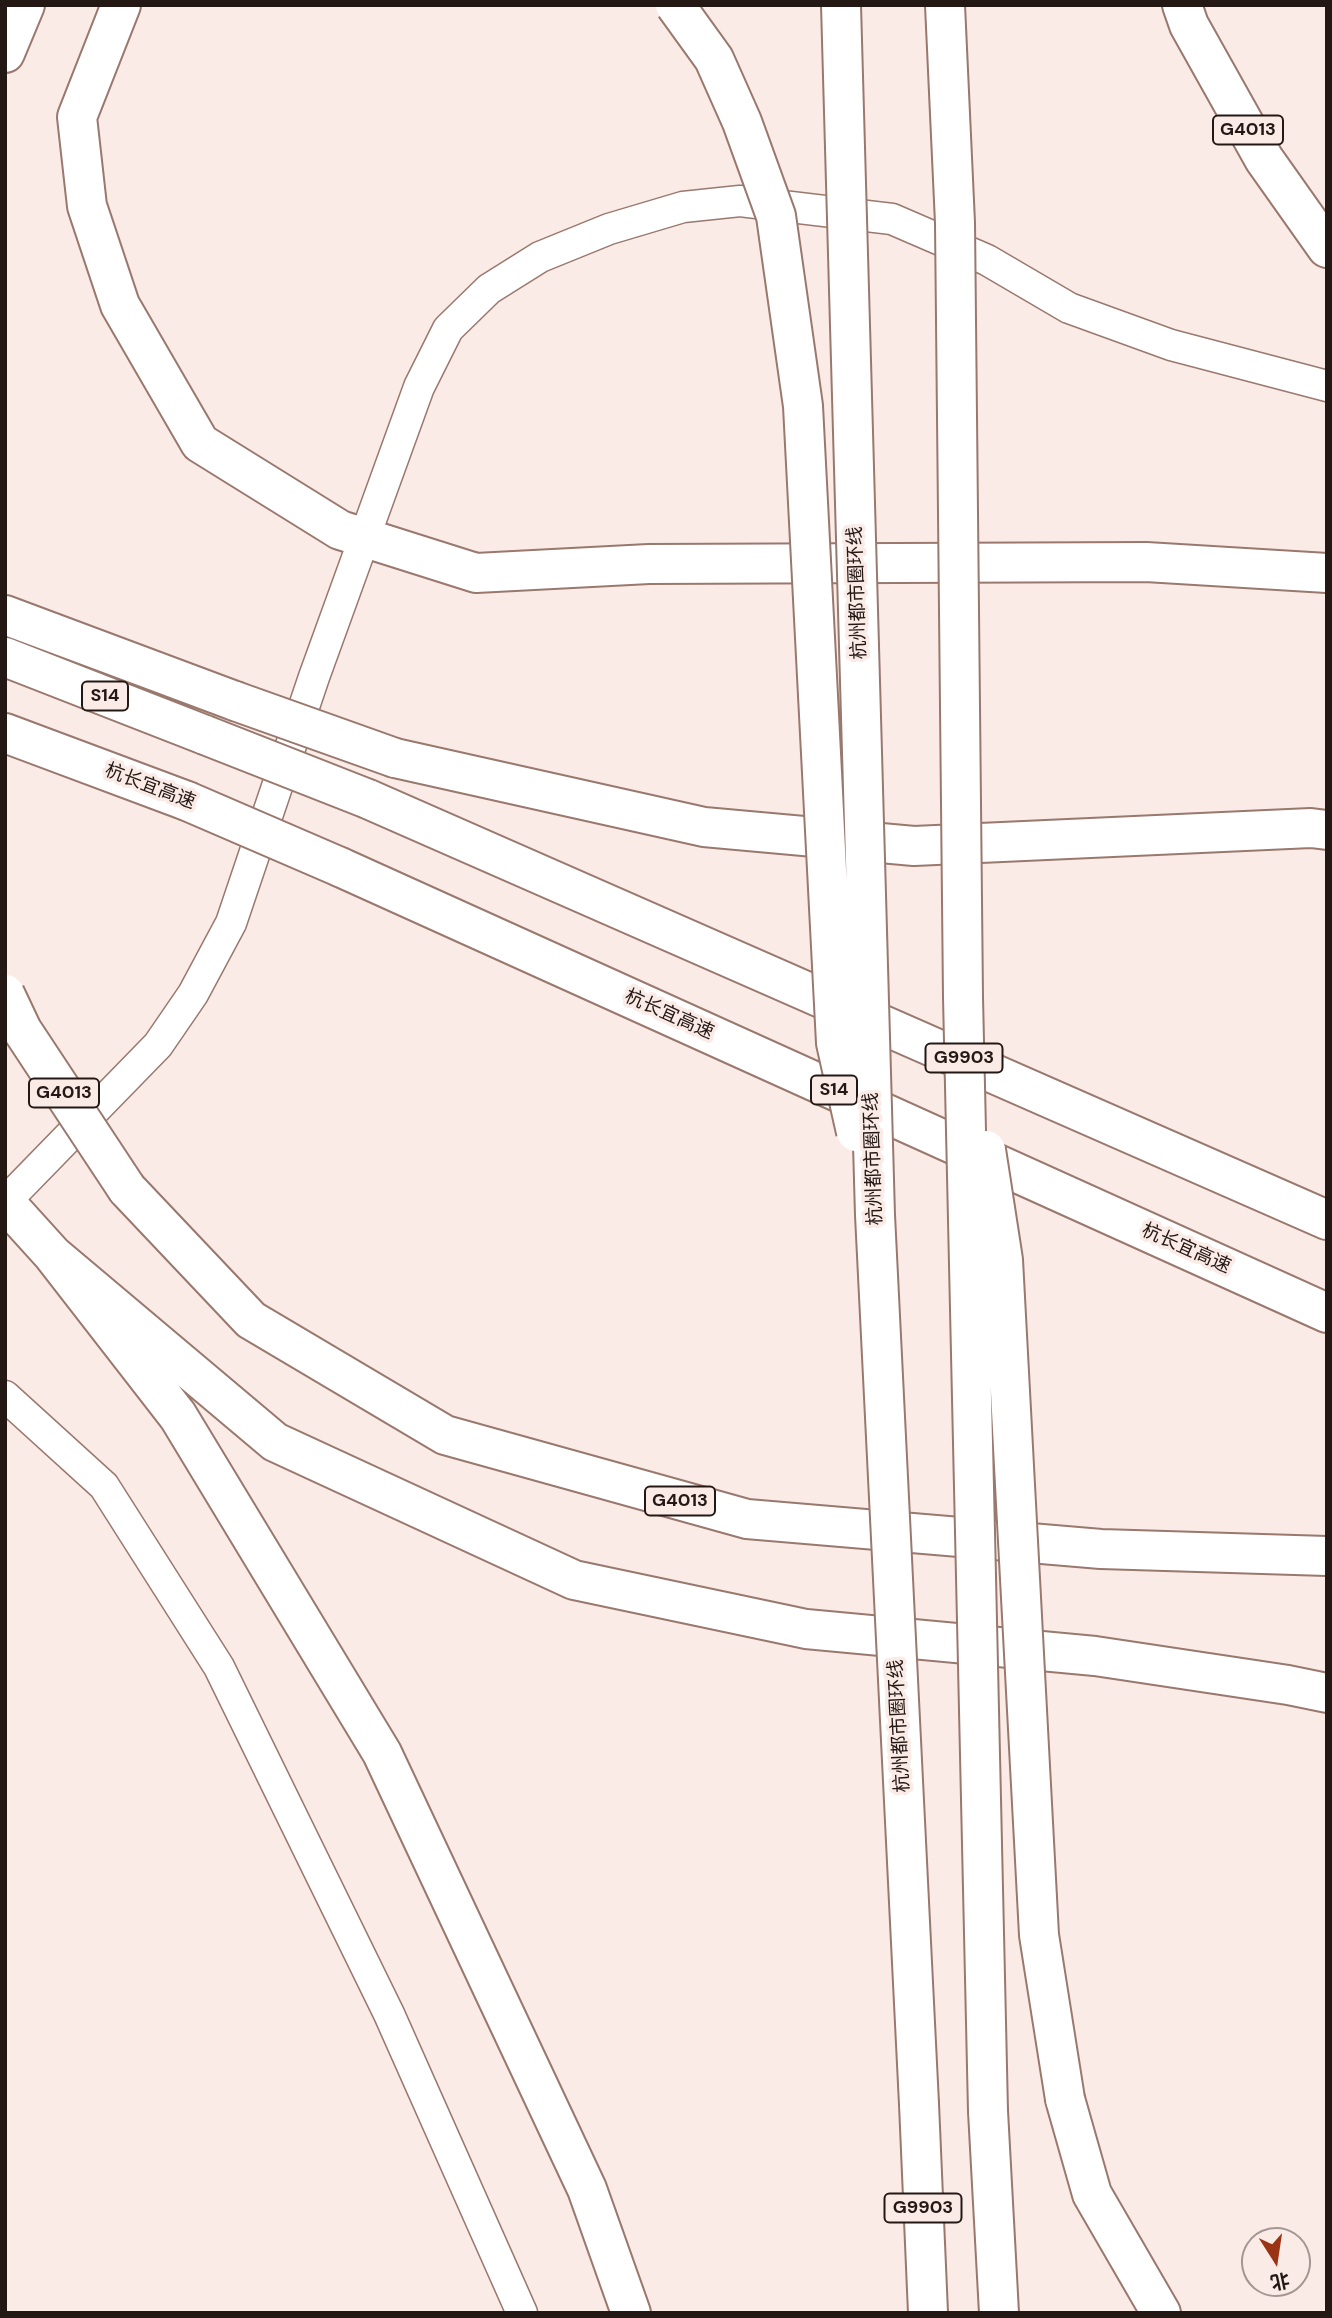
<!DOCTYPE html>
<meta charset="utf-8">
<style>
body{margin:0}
#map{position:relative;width:1332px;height:2318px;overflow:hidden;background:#faebe7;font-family:"DM Sans","Noto Sans SC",sans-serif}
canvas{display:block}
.frame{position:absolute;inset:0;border:7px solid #241814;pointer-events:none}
.north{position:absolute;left:1241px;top:2227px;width:70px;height:70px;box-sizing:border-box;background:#faebe7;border:2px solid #a49793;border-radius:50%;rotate:168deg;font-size:19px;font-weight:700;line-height:28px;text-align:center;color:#241814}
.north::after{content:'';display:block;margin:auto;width:24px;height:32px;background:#9b3414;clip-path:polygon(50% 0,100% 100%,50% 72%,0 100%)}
</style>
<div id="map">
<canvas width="1332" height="2318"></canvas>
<div class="frame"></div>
<div class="north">北</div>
</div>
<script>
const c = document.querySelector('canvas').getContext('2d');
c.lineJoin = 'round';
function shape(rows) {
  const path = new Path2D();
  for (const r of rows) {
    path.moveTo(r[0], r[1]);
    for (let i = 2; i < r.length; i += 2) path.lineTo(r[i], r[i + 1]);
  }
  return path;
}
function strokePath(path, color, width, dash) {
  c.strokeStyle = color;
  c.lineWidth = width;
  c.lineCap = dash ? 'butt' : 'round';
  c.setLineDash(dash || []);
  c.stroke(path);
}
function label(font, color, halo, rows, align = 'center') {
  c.font = font + ' "DM Sans","Noto Sans SC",sans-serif';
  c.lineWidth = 7;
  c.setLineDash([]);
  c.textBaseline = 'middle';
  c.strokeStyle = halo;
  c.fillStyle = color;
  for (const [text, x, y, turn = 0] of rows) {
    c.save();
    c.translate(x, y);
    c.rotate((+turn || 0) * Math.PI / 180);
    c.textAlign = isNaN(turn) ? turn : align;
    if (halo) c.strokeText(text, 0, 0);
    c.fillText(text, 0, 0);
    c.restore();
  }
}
const street = shape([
 [5,1202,158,1045,193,994,231,923,314,677,419,387,448,329,489,289,540,257,609,229,683,207,740,201,892,219,987,260,1069,308,1171,345,1327,386],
 [5,1396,104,1486,219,1667,389,2014,522,2313]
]);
const highway = shape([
 [121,5,77,117,87,206,120,305,200,443,340,530,476,573,649,564,1146,562,1327,573],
 [1182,5,1189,25,1264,159,1327,248],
 [5,53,25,5],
 [5,615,235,701],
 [5,657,205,735],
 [5,733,187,801],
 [395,758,704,827,914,846,1311,828,1327,830],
 [368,799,1327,1220],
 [340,867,1327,1313],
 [127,1189,251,1320,445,1435,747,1519,1101,1549,1327,1556],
 [5,1202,53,1255,178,1416,382,1753,587,2189,631,2313],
 [53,1255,275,1442,574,1580,806,1629,1095,1656,1288,1685,1327,1693],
 [1065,2099,1092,2194,1161,2313],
 [919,2104,928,2313],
 [988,2111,999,2313]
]);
strokePath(street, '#99786e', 33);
strokePath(highway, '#99786e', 42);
strokePath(street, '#fff', 30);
strokePath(highway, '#fff', 38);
const highwayBridge = shape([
 [675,5,714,59,742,122,776,216,803,406,836,1043,856,1132],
 [841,5,875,1215,919,2104],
 [945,5,955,223,963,997,988,2111],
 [235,701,395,758],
 [205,735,368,799],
 [187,801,340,867],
 [5,994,22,1030,127,1189],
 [986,1150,1003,1260,1039,1935,1065,2099]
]);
strokePath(highwayBridge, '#99786e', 42, []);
strokePath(highwayBridge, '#fff', 38);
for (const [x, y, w] of [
 [1248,130,70],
 [105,696,46],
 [964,1058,77],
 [834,1090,46],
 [64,1093,70],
 [680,1501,70],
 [923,2208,77]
]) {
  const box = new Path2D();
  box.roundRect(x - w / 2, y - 14.5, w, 29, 5);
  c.fillStyle = '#faebe7';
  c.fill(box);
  strokePath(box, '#241814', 2);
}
label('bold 18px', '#241814', null, [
 ["G4013",1248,130],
 ["S14",105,696],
 ["G9903",964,1058],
 ["S14",834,1090],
 ["G4013",64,1093],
 ["G4013",680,1501],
 ["G9903",923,2208]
]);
label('19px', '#241814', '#faebe7', [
 ["杭州都市圈环线",858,593,-92],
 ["杭长宜高速",150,787,21],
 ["杭长宜高速",669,1015,24],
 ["杭州都市圈环线",874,1159,-92],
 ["杭长宜高速",1186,1249,24],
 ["杭州都市圈环线",900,1726,-93]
]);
</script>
